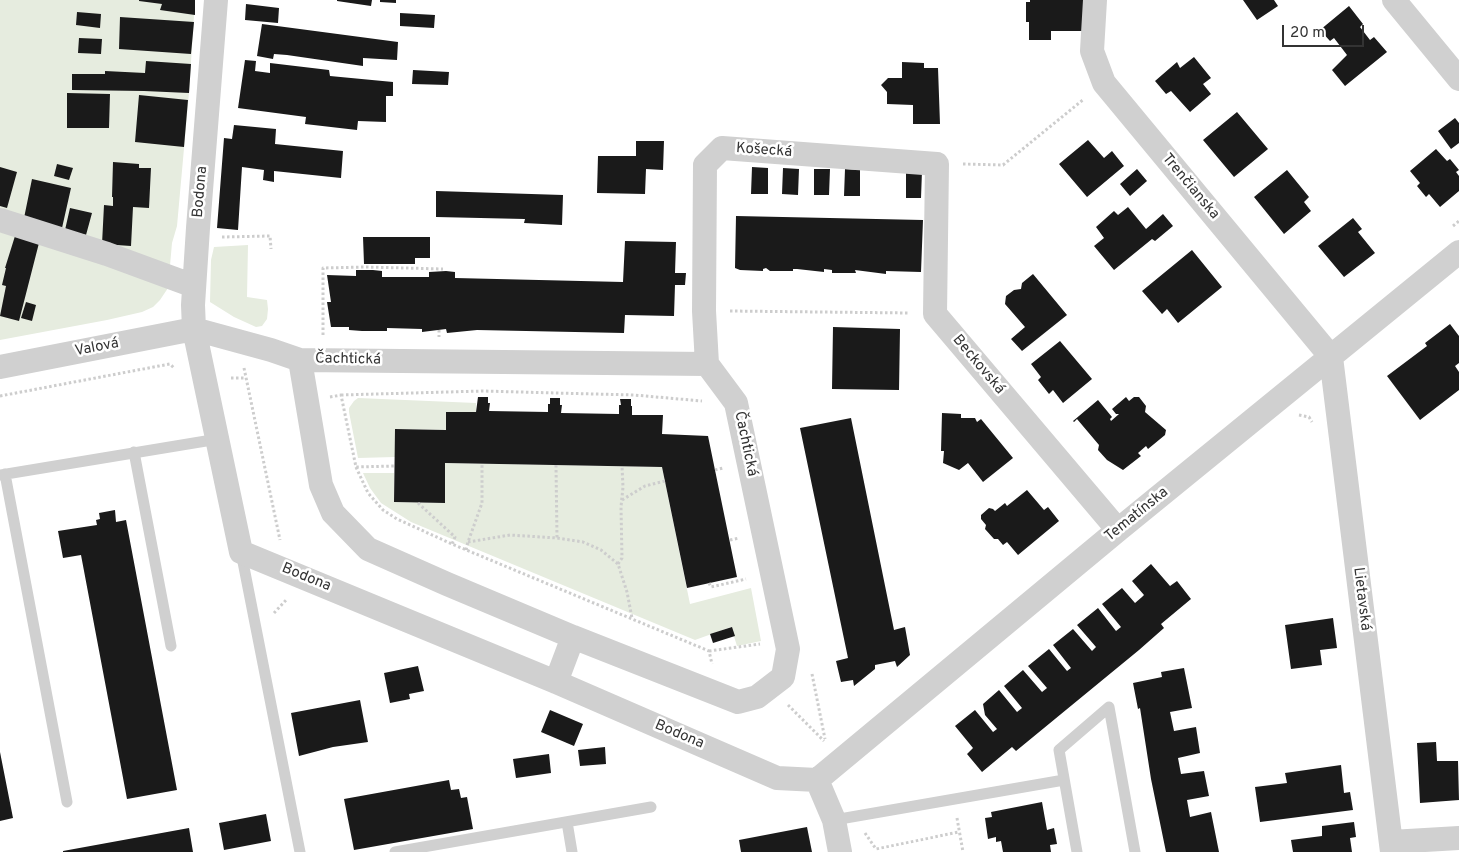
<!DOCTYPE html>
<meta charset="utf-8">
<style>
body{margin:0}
#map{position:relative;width:1459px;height:852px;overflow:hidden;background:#fff;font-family:Overpass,sans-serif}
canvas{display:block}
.scale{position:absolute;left:1282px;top:25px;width:82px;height:22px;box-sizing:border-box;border:2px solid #333;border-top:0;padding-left:6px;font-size:15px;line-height:18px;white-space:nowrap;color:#333;-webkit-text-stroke:4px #fff;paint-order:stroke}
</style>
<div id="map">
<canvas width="1459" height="852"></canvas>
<div class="scale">20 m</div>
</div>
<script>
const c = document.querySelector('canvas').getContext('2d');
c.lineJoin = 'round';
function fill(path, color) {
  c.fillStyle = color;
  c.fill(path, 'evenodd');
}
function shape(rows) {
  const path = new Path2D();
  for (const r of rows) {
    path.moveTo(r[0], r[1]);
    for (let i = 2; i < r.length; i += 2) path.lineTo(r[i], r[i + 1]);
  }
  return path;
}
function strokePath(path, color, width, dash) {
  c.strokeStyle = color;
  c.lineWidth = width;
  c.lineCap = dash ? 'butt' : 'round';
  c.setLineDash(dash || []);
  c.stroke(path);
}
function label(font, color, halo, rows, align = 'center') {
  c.font = font + ' Overpass,sans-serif';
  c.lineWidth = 5;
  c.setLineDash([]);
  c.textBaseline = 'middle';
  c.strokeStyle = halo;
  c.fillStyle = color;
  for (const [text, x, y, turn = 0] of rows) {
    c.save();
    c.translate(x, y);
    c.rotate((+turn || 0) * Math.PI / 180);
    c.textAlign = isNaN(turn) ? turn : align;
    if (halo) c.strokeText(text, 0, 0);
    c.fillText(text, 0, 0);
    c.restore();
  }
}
fill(shape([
 [0,0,195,0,189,93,177,226,172,243,168,288,160,300,153,307,142,312,107,320,0,340],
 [248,245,247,297,267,300,268,309,267,319,262,326,256,327,234,317,210,302,211,260,214,247],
 [358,398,476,403,476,412,446,412,446,430,395,429,395,457,358,458,349,412,349,408,354,401],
 [445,463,662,467,690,604,751,588,761,641,737,646,731,627,695,640,411,522,381,503,370,488,363,473,394,473,394,502,445,503]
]), '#e6ecdf');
fill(shape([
 [139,0,195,0,195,15,160,10,162,4,139,1],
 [337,0,372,0,371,6,337,1],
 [380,0,396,0,396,3,380,2],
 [1030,0,1083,0,1083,31,1051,31,1051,40,1029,40,1029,22,1026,22,1026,2,1030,2],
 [1243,0,1274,0,1278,6,1257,20],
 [246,4,279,8,278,23,245,20],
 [1349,6,1363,24,1360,27,1370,40,1374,37,1387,52,1345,86,1332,70,1347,55,1334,38,1330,41,1320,30],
 [77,12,101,14,100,28,76,25],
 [400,13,435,15,434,28,400,26],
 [120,17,194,22,191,54,119,49],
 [262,24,398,42,397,60,363,58,363,66,287,55,274,54,273,59,257,56],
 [79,38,102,39,101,54,78,53],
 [1194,57,1211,78,1203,84,1211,94,1190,112,1171,91,1166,94,1155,81,1177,62,1180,68],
 [245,60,256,61,255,71,270,73,270,63,329,70,330,76,393,82,393,96,386,96,386,122,358,121,357,130,305,124,306,117,238,108],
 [146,61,191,64,189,93,144,91,72,90,72,74,105,74,105,71,145,73],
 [902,62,924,63,924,68,938,68,940,124,913,124,913,105,887,104,887,92,881,85,888,78,902,78],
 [413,70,449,72,448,85,412,84],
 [67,93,110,94,109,128,67,128],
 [139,95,188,100,184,147,135,142],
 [1237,112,1268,149,1234,177,1203,140],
 [1455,118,1459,123,1459,143,1451,149,1438,131],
 [234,125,276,129,275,144,343,151,341,178,274,171,274,182,263,180,264,170,242,167,238,230,217,228,224,138,232,139],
 [1088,140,1104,158,1112,151,1124,166,1087,197,1059,164],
 [636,141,664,141,663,170,646,169,645,194,597,193,598,156,636,156],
 [1436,149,1447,161,1450,159,1459,170,1456,172,1459,176,1459,191,1440,207,1429,194,1426,197,1417,186,1420,183,1410,171],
 [113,162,139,164,139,168,151,168,149,208,133,207,131,246,102,244,104,205,113,206,113,197,112,197],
 [57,164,73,168,69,180,54,176],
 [0,167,17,172,7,208,0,206],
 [752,167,768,168,768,194,751,194],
 [783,168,799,169,798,195,782,194],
 [814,169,830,169,829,195,814,195],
 [845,169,860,170,860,196,844,196],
 [1137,169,1147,181,1130,196,1120,184],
 [1287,170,1309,197,1304,202,1311,211,1284,234,1254,197],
 [906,171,922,171,921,198,906,198],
 [32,179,71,188,62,228,24,218],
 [436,191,563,195,562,225,524,223,525,219,436,217],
 [1128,207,1146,229,1163,214,1173,226,1155,241,1152,239,1114,270,1094,246,1104,238,1096,227,1114,211,1118,215],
 [70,208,92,213,86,235,65,230],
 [736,216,923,220,921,272,886,271,886,274,855,270,856,273,832,273,832,270,824,269,824,272,797,269,793,269,793,271,770,271,766,268,763,269,763,271,740,270,735,268],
 [1353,218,1362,229,1358,232,1375,253,1344,277,1318,246],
 [15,236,39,243,19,321,0,316,6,286,2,285,6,268,5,268],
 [363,237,430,237,430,258,415,258,415,264,364,264],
 [625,241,676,242,675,273,686,273,685,285,675,285,674,316,625,315,624,333,477,330,447,333,446,329,422,332,422,329,387,328,387,331,362,331,349,330,349,327,331,327,327,302,331,302,327,275,356,276,356,270,373,270,382,271,382,277,429,277,429,272,446,271,455,272,455,278,623,282],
 [1192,250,1222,287,1178,323,1167,309,1162,314,1142,291],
 [1033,274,1067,315,1022,351,1011,339,1025,327,1005,304,1006,296,1014,290,1021,289,1022,283],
 [26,302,36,305,32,321,21,318],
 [1450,324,1459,336,1459,363,1455,366,1459,372,1459,390,1420,420,1387,376,1427,346,1425,343],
 [833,327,900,329,899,390,832,389],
 [1060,341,1092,379,1063,403,1053,390,1049,394,1038,380,1041,377,1031,364],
 [478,397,488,397,488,403,490,403,489,411,548,412,548,404,550,404,550,398,560,398,560,405,562,405,561,413,619,414,619,405,621,405,620,399,631,399,631,406,632,406,632,415,663,415,662,434,708,436,737,577,687,588,662,467,445,463,445,503,394,502,395,429,446,430,446,412,476,412],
 [1126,397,1129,401,1134,397,1139,397,1146,406,1145,412,1166,430,1165,435,1148,449,1146,446,1138,453,1141,456,1123,470,1107,460,1098,450,1099,445,1077,419,1074,422,1073,421,1098,400,1112,417,1110,419,1111,421,1119,414,1116,414,1112,409],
 [942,413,961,414,961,418,975,418,977,422,981,419,1013,458,983,482,968,463,959,470,943,463,944,451,941,451],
 [851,418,894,630,905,627,910,655,897,667,895,661,875,665,875,669,854,686,853,680,841,682,836,661,848,658,800,428],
 [1027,490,1044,510,1048,507,1059,521,1018,555,1007,542,1003,545,998,539,994,539,985,529,986,525,981,519,981,515,989,508,993,509,995,511,1005,503,1007,506],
 [115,510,116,522,126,520,177,790,127,799,81,555,63,558,58,531,97,525,96,520,100,519,99,513],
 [1151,564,1170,586,1177,581,1191,599,1161,624,1164,628,1139,650,1016,751,1012,747,982,772,967,754,973,748,955,726,975,710,993,732,997,729,985,715,983,704,999,690,1017,712,1022,708,1004,686,1023,670,1042,692,1047,688,1028,666,1049,649,1067,671,1071,668,1053,645,1073,629,1092,651,1096,647,1077,625,1098,608,1116,631,1121,627,1102,604,1122,588,1135,603,1142,597,1144,595,1132,581],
 [1333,618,1337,648,1320,650,1322,665,1291,669,1285,625],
 [732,627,735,636,713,643,710,634],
 [418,666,424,691,409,694,410,699,390,703,384,673],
 [1184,668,1192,708,1170,712,1174,731,1196,727,1200,753,1178,758,1181,774,1204,771,1209,796,1187,800,1190,817,1211,812,1219,852,1166,852,1151,779,1140,708,1138,709,1133,683,1162,677,1161,672],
 [360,700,368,742,333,747,299,756,291,713],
 [550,710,583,724,574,746,541,732],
 [1436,742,1437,761,1458,761,1459,800,1420,803,1417,743],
 [605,747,606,764,580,766,578,750],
 [0,752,13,818,0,821],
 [549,754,551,773,516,778,513,759],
 [1341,765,1344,793,1350,792,1353,810,1260,822,1255,787,1287,783,1285,773],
 [449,780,451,790,459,789,461,798,467,797,473,829,354,850,344,799],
 [1042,802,1047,830,1054,828,1057,844,1050,845,1051,852,1003,852,1001,841,996,842,996,837,988,839,985,818,992,817,991,812],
 [266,814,271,841,224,850,219,823],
 [1354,822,1356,837,1350,838,1352,852,1293,852,1291,840,1322,836,1322,826],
 [807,827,812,852,741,852,739,840],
 [189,828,193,852,63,852,63,851]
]), '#1a1a1a');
strokePath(shape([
 [963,164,1003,165,1084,99],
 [1453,226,1459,221],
 [222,237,270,236,271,249],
 [730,311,909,313],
 [439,330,439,337],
 [323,335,323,268,365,267,443,269],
 [244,368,280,540],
 [231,378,245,378],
 [341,395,483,391,556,393,634,395,702,401],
 [0,396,159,366,170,364,174,368],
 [330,397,341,395,356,467,394,466],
 [1299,415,1309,417,1312,422],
 [556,465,557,538],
 [356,467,368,493,383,510,397,519,452,544,709,651,712,664],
 [715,470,723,468],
 [622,500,645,486,665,481],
 [418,503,455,537,452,544],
 [730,540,739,538],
 [468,542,510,535,557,538,583,542,601,550,618,564,627,592,632,618],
 [466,550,468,542,482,503,482,463],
 [618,564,622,558,621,507,623,487,622,466],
 [709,583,711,587,746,579],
 [274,613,287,599],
 [709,651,760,644],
 [812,674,825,739],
 [788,705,824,741],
 [957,818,963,852],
 [865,833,876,849,959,832]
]), '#cdcdcd', 3, [2.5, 2.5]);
strokePath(shape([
 [134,452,171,646],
 [5,474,67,802],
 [0,475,218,439],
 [241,552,300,852],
 [834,820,1064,780],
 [567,822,572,852],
 [395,852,651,807],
 [1077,852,1059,750,1109,707,1135,852]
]), '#d0d0d0', 11);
strokePath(shape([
 [216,0,198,228,193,305,194,329,241,552,556,682,777,778,817,780,834,820,840,852],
 [1095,0,1092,51,1104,83,1331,357,1392,852],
 [1394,0,1459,79],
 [0,220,107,254,194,286],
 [300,360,321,485,333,513,368,549,447,584,573,637,738,702,757,697,783,677,788,649,736,403,707,364],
 [707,364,704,311,705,165,722,148,937,164,935,314,1118,530],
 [0,367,194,329,271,350,300,360,707,364],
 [556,682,573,637],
 [817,780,1118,530,1459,252],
 [1391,842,1459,838]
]), '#d0d0d0', 24);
label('15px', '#333', '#fff', [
 ["Košecká",764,151,4],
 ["Trenčianska",1190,187,50],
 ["Bodona",201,192,-85],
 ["Valová",97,348,-11],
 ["Čachtická",348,360,1],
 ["Beckovská",978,365,50],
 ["Čachtická",745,444,78],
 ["Tematínska",1137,515,-39],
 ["Bodona",306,578,22],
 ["Lietavská",1361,599,83],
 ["Bodona",679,735,23]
]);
</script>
